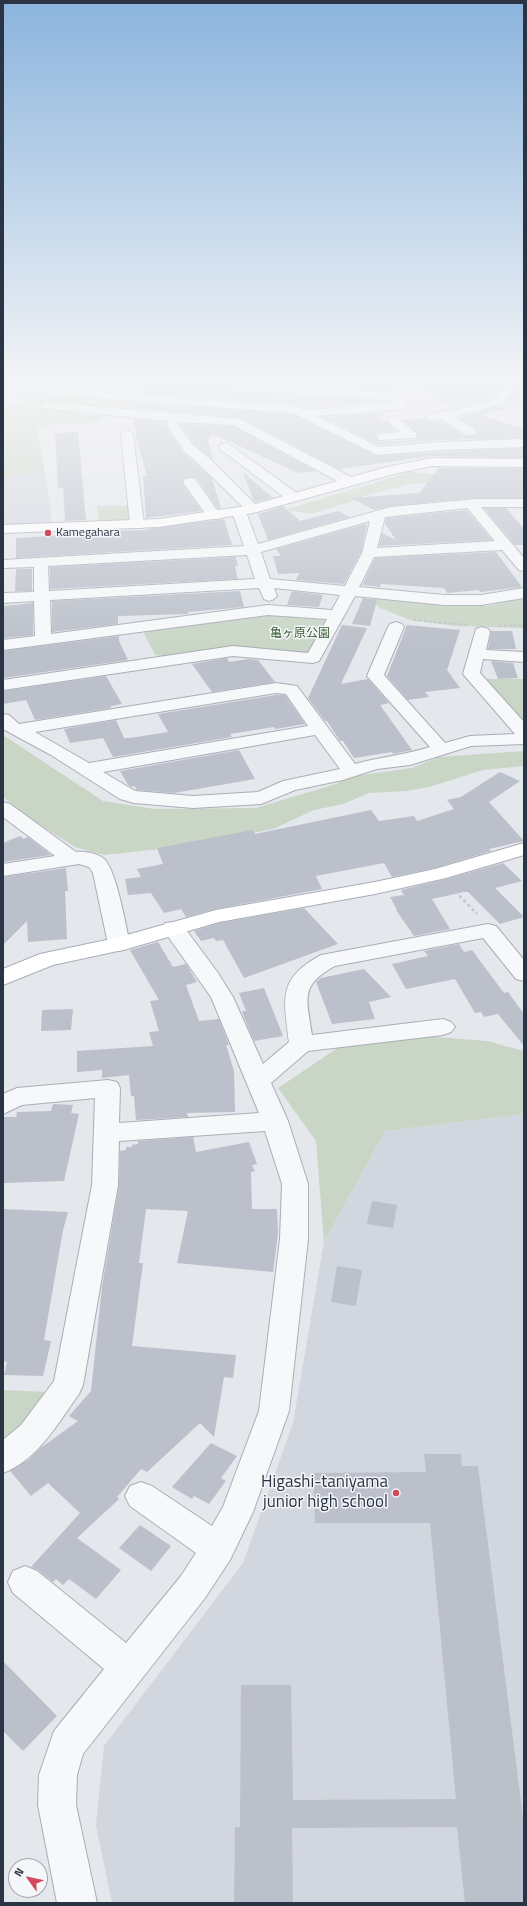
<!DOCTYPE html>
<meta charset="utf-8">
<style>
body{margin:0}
#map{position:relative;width:527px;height:1906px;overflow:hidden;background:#e4e7ec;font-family:"Titillium Web",sans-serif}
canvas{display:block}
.frame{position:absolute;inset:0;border:4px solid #2b3445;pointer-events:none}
.north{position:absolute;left:8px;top:1858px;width:40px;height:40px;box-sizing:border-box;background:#f4f6f9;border:1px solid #a4a8b1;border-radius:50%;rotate:303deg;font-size:11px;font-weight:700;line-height:16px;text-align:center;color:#2b3445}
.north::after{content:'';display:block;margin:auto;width:14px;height:18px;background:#d1495b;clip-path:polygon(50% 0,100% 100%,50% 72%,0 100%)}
</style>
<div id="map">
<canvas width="527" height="1906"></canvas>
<div class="frame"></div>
<div class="north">N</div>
</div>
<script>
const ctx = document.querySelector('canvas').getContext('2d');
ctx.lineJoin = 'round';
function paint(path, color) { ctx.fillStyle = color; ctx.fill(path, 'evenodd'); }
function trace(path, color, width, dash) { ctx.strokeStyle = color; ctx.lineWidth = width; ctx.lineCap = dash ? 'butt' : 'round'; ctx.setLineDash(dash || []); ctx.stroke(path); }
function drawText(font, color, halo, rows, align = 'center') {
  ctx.font = font + ' "Titillium Web","Noto Sans JP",sans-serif'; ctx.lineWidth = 3; ctx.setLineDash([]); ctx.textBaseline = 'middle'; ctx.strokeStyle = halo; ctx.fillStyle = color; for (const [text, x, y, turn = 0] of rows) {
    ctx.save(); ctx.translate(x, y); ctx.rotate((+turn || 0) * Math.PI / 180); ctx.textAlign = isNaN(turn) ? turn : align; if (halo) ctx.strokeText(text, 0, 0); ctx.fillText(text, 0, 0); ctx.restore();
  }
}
paint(new Path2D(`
 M45,473L52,522L3,525V476Z
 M524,1114V1903H112L96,1825L104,1746L243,1563L293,1423L324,1242L385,1131Z`), '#d2d6de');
paint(new Path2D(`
 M22,392L130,399L119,411L18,401L15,398Z
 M3,403L64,409L81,414L107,417L99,422L57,424L37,428L45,473L3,476Z
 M411,472L450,476L445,490L427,483L410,484L361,497L359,499L312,514L284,510Z
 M97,506H128V519L124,521H99Z
 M371,597L437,604L487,606L524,597V628L456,626L410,620L378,607Z
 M275,614L328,616L314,650L304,653L235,646L168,657L155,655L144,633L149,629Z
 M482,679H524V723Z
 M3,735L103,801L154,809L256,808L336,784L349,777L412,768L439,757L524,751V766L483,770L429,787L407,791L369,793L343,804L314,810L273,829L179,847L104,855L75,847L28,817L3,797Z
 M423,1036L487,1041L524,1051V1114L385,1131L324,1242L316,1141L278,1088L339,1047Z
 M3,1390L49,1392L15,1432L3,1440Z`), '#c9d6c5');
paint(new Path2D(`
 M257,381H393L390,391Z
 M413,381H503L500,385V392L495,398L452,409Z
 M519,381H524V405L482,415L524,429V438L441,440L379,445L322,417L383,413L380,422L385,421L396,431L378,433L376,438L379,442L415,440L418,434L402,420L425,418L432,422L441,421L465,436H474L477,433L475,428L458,418L504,404L514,393V387Z
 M147,382L181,383L186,386L387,401L304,408L294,404L138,393Z
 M130,402L292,414L377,456L441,452L524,448V458L432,456L339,469L241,418L126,407Z
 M134,419L165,422V425L183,452L212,478L221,508L218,509L196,478L190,477L184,478L182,483L202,511L146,518L143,476H147L136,436Z
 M180,424L233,426L316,471L298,473L233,443L232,441L229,442L212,434L208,441L213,460L194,444Z
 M78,432L86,520L65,521L63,487L58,488L55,433Z
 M439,468H524V498H476L391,506L374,510L351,498L419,493Z
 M243,472L273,498L256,502L253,500Z
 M283,506L300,521L338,511L350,517L268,540L258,514Z
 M484,508H506L524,529V545H515Z
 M466,510L492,540L379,546L382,533L396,540L385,524L386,518Z
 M224,519L232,545L16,558V538L66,535V532L147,530V529Z
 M365,524L367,525L361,552L344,584L296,580L299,573L278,574L273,556H281L276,549Z
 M496,552L522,587L480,592L479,590L447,593L444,588L381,584L380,587L362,585L375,558Z
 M236,557L238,566H235L238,579L50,589V567Z
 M16,569H32V591H15Z
 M240,591L244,607L188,612V614L118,616V624L52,632V601Z
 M292,591L323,595L319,607L287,605Z
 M363,598L377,600L370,626L352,624Z
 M33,603V635L4,638V606Z
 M342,625L367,628L341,684L368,679L389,703L380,705L412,750L393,754L392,752L354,758L343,741H340L327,721H325L308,698Z
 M407,625L460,630L447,670L460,688L425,692L429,697L408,700L387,676Z
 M491,631H512L516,649H488Z
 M119,636V641L128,660L3,678V651Z
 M227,658L229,662L248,659L258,660L275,682L212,692L192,664Z
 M491,661L513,663L518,678L498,679Z
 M106,676L122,704L111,706V708L35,720L26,700L3,704V691Z
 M276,695H285L305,724L276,729L274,727L230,734L232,737L113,757L103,738L70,743L64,729L116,720L124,738H130L168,732L158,714Z
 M239,750L255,779L174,793L136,790L135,786L131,787L128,785L120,771Z
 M500,772L520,781L489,802L524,841L489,849L491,851L435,868L392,877L384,863L316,876L322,889L216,909L186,917L181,909L164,913L151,893L128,895L125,879L141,877L137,869L163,864L157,848L253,830L255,834L371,810L379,821L414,816L417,821L454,809L447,800L461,797Z
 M20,836L24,839L28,837L51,855L3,862V843Z
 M503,863L522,881L495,888L524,917L500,924L468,892H464L432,899L450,929L414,936L396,910H397L390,897L404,895L401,890L446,879Z
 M66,868L68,891H65L67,939L28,942L27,921L3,945V877Z
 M304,908L338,944L244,978L223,940L216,941L214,938L201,941L194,931L219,923Z
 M158,942L173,967L186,964L197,982L186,985L199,1021L219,1019L229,1045H226L234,1071L235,1112L187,1113L188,1117L136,1120L134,1096H131L129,1075L102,1078V1070L77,1072V1051L153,1046L149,1032L159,1031L150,1001L159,1000L130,950Z
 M459,944L464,952L472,950L504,993L508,992L524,1014V1046L498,1014L484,1017L481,1012L475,1013L455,979L406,989L392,964L428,956L424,951Z
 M364,969L391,997L369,1002L375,1019L332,1024L316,982L321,978Z
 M264,988L283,1036L254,1041L244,1017L242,1011H246L239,993Z
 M73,1009L71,1030L41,1031L42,1010Z
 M53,1104L73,1105L71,1113L79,1114L64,1181L3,1183V1117H16L17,1112L51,1111Z
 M193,1137L196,1152L249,1142L257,1164L252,1165L255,1171L251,1172L252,1209H277L278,1234L273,1272L177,1263L188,1211L146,1209L139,1263H143L132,1346L236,1355L233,1378L224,1377L214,1437L200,1423L147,1472L141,1469L117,1497L119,1499L77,1538L121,1570L96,1599L69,1579L63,1585L56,1579L53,1582L38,1570L31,1567L80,1513L48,1483L31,1496L10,1471L28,1460L42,1447L78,1421L69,1416L91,1391L102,1287L119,1185L120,1151L126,1150V1147H132V1145L138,1144V1141Z
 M372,1201L397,1205L393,1228L367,1224Z
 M3,1209L68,1212L63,1230L44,1340L51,1341L43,1376L4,1375L7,1362L3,1361Z
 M337,1266L362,1270L356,1306L331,1302Z
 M211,1443L237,1456L221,1478L226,1481L209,1504L194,1496L192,1499L172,1487Z
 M424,1454H461L462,1466H478L524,1825V1903H465L457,1827L292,1828L293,1903H234L235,1827H240L241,1685H291L293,1800L456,1799L430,1523H315L313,1473L426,1472Z
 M140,1525L171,1546L151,1571L119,1548Z
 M3,1661L57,1716L23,1751L3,1731Z`), '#bbc0ca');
const street = new Path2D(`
 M180,381H234L394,393L396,381H408L405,399L409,404L407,406L397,410L316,416L379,447L441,442L524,439V447L441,450L377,455L292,413L3,391V385L294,406L304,410L395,403L393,400L186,384Z
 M505,381H518L513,386V392L504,403L454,417L474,429L476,432L474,435H466L441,419L432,421L426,417L428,414L459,409L496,399L501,392V385Z
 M46,402L240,419L355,479L357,482L355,485H345L233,425L179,422L178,424L193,445L211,460L260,509L258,512H248L201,466L184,451L166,424L168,421L42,408L40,406L42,404Z
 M392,416L396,417L415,432L417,435L415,438L379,440L377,437L379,434L400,432L386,420Z
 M127,430L133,434L144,525L142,528H132L130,525L121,434Z
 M225,443L229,444L298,494L300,497L298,500H288L221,450L219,447L221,444Z
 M190,478L195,479L219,513L221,516L219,519H209L183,482L185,479Z
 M476,499H524V507H481L524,558V571L519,570L502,550L374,557L359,587L444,595H481L524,588V598L481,605H444L355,596L319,661L313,663L233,656L3,690V680L233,646L308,653L327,619L268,615L3,650V640L35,636L34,601L3,603V593L34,592V567L3,568V560L244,546L232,512L234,509H244L246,512L258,544L391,507ZM467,508L495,541L377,548L385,517ZM370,521L362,553L345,586L270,579L261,552ZM247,555L255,579L49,591L48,566ZM259,588L264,599L269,601L274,599L277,596L274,588L340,595L332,610L268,605L51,634L50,600Z
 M396,622L402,624L404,627L384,675L445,743L470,736L515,734L463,674L476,629L482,627L488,629L490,632L486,650L524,652V662L483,659L480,673L524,722V744L471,746L410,765L377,769L343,780L295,790L261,804L193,808L134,803L120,799L51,755L3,729V714L9,715L19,724L276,683L297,686L355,764C380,757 405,755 430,747L367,676L388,627L390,624ZM276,693L286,694L308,726L89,763L35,732ZM315,735L340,769L283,781L258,792L193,796L135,791L103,772Z
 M3,802L10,804L76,852C84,851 96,853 103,858C116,867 126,927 130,944L127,949L119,951L111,949L108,944L93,873L89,867L79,864L3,876V864L55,856L3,817Z
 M173,922L181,923L218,973L233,997L263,1064L289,1042C284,998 277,979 321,955L488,924L496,926L524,960V981L516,979L483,938L335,966C299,986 307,998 312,1035L443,1019L451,1022L455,1027L451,1032L443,1035L308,1051L271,1083L288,1121L308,1184V1239L289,1411L253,1512L230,1560L205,1598L83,1754L77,1775L76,1805L97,1903H57L38,1805L39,1775L54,1731L104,1669L13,1593L8,1582L13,1571L25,1566L37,1571L126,1643L181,1576L196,1553L130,1506L125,1496L130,1486L141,1482L152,1486L212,1526L223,1507L259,1411L280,1239L282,1184L265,1131L119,1141L118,1185L83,1385L79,1394C58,1423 38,1460 3,1473V1440L21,1425L54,1381L92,1185L95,1098L22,1105L3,1114V1094L17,1088L108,1080L117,1082L120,1088L119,1123L259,1113L211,997L162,928L165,923Z`);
const secondary = new Path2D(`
 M432,458L524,459V467L432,466L394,474L253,513L159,527L3,533V525L159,519L252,505L387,467Z
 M524,843V855L446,878L375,894L219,922L127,949L53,965L3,985V969L40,954L116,938L216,910L375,882L435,869Z`);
trace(street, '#a9aeb7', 2);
trace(secondary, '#a9aeb7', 2);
trace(new Path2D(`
 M414,620L466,625
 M499,626L524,625`), '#c2c5cb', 2, [2.5, 2.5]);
trace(new Path2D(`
 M451,887L477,914`), '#c2c5cb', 2.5, [3, 3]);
paint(street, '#f7f8fa');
paint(secondary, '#fff');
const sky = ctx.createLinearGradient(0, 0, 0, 648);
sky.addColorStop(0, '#8bb4dd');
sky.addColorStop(0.59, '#f3f4f6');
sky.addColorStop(1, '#f3f4f600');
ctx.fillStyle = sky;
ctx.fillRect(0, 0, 527, 648);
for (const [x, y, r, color] of [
 [48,533,4,"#d1495b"],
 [396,1493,4,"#d1495b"]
]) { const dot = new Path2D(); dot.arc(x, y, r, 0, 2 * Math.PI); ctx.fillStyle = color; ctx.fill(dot); trace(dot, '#f4f6f9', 1.5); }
drawText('12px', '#2b3445', '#f4f6f9', [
 ["Kamegahara",56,533]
], 'left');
drawText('12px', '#3f6138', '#f4f6f9', [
 ["亀ヶ原公園",300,634]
]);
drawText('17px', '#2b3445', '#f4f6f9', [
 ["Higashi-taniyama",388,1483],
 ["junior high school",388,1503]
], 'right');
</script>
